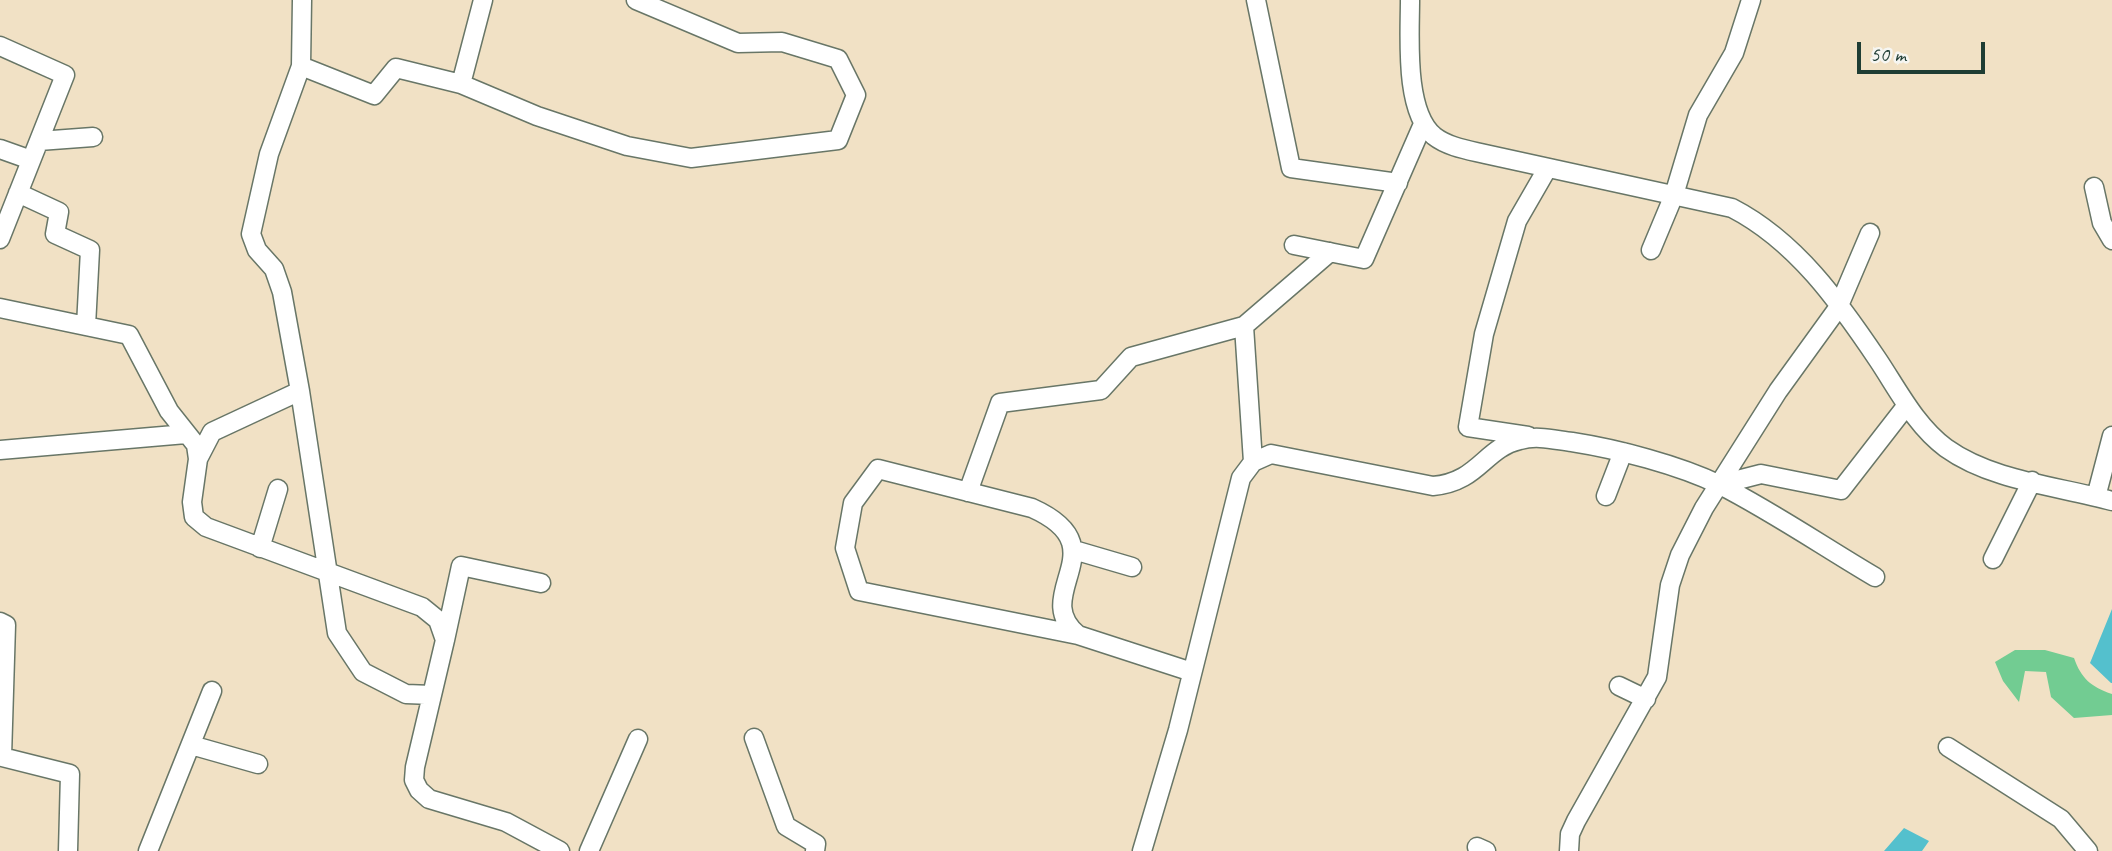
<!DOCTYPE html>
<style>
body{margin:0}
#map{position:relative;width:2112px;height:851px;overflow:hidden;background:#f1e1c5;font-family:Caveat,sans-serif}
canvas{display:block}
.scale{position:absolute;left:1857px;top:42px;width:128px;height:32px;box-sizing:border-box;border:4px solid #1f3d34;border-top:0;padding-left:9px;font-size:21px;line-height:24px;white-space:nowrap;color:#1f3d34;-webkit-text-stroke:5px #f6f6f2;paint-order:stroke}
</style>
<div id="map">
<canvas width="2112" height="851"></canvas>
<div class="scale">50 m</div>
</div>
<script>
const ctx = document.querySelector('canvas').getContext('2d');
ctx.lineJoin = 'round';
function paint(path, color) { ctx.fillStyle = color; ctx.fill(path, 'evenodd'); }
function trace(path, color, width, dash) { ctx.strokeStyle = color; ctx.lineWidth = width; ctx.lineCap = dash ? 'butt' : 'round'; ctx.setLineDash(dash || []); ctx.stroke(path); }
paint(new Path2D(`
 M2015,650H2045L2074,658C2081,678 2091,687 2112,694V715L2074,718L2051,697L2046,672L2025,671L2019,702L2003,681L1995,662Z`), '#72cc92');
paint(new Path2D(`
 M2112,609V683H2111L2090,663Z
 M1904,828L1929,841L1922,851H1884Z`), '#54c0cd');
const minor = new Path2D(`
 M302,0L301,66L269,154L251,234L257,250L274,269L282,292L300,391L337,633L363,672L406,694L432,695
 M1256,0L1291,168L1398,183
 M1410,0C1410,36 1404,111 1434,136C1448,147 1468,150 1485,154L1732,208C1796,241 1839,302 1878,360C1898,390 1916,426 1946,448C1992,481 2058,486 2112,501
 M0,46L65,75L0,239
 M301,66L374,95L396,68L461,84L483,0
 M461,84L537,116L627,146L691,158L838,140L856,95L838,59L782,42L738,43L636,0
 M39,141L93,137
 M0,149L31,160
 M2094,187L2102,223L2112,240
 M18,193L59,212L55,234L90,250L86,326
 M1294,245L1364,259L1423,124
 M1651,250L1674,195L1698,115L1734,53L1751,0
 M0,308L129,335L169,411L196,445L198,459L192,502L194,517L206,527L422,607L438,620L445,640L415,767L414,780L419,790L429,799L506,822L560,851
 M1528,436L1468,427L1484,334L1517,221L1547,169
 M0,450L186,434
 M198,459L212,432L300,391
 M1253,462L1244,326L1330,252
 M1718,485L1761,474L1841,490L1907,405
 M968,492L1000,403L1101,390L1131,357L1244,326
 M1606,496L1623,452
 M2096,497L2112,436
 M260,548L278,489
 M1074,550L1132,567
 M1993,559L2032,481
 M0,622L6,625L2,757L70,774L68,851
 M1078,635L859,591L845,548L853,503L878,469L1032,508C1121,548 1028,594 1078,635L1192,672
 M445,640L461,566L541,583
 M1619,686L1646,699
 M754,738L786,826L816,844L815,851
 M191,745L258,764
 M1948,747L2061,819L2088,851
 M1477,847L1486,851
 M148,851L212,691
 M589,851L638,739
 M1142,851L1178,730L1241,478L1253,462L1271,454L1433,486C1479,482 1484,448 1520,440C1537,435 1555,440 1572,442C1617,449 1679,465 1720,485C1773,512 1824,547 1875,577
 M1569,851L1570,834L1576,821L1657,677L1670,585L1680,555L1704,508L1778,391L1838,308L1870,233`);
trace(minor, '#687667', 21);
trace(minor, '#fff', 18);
</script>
